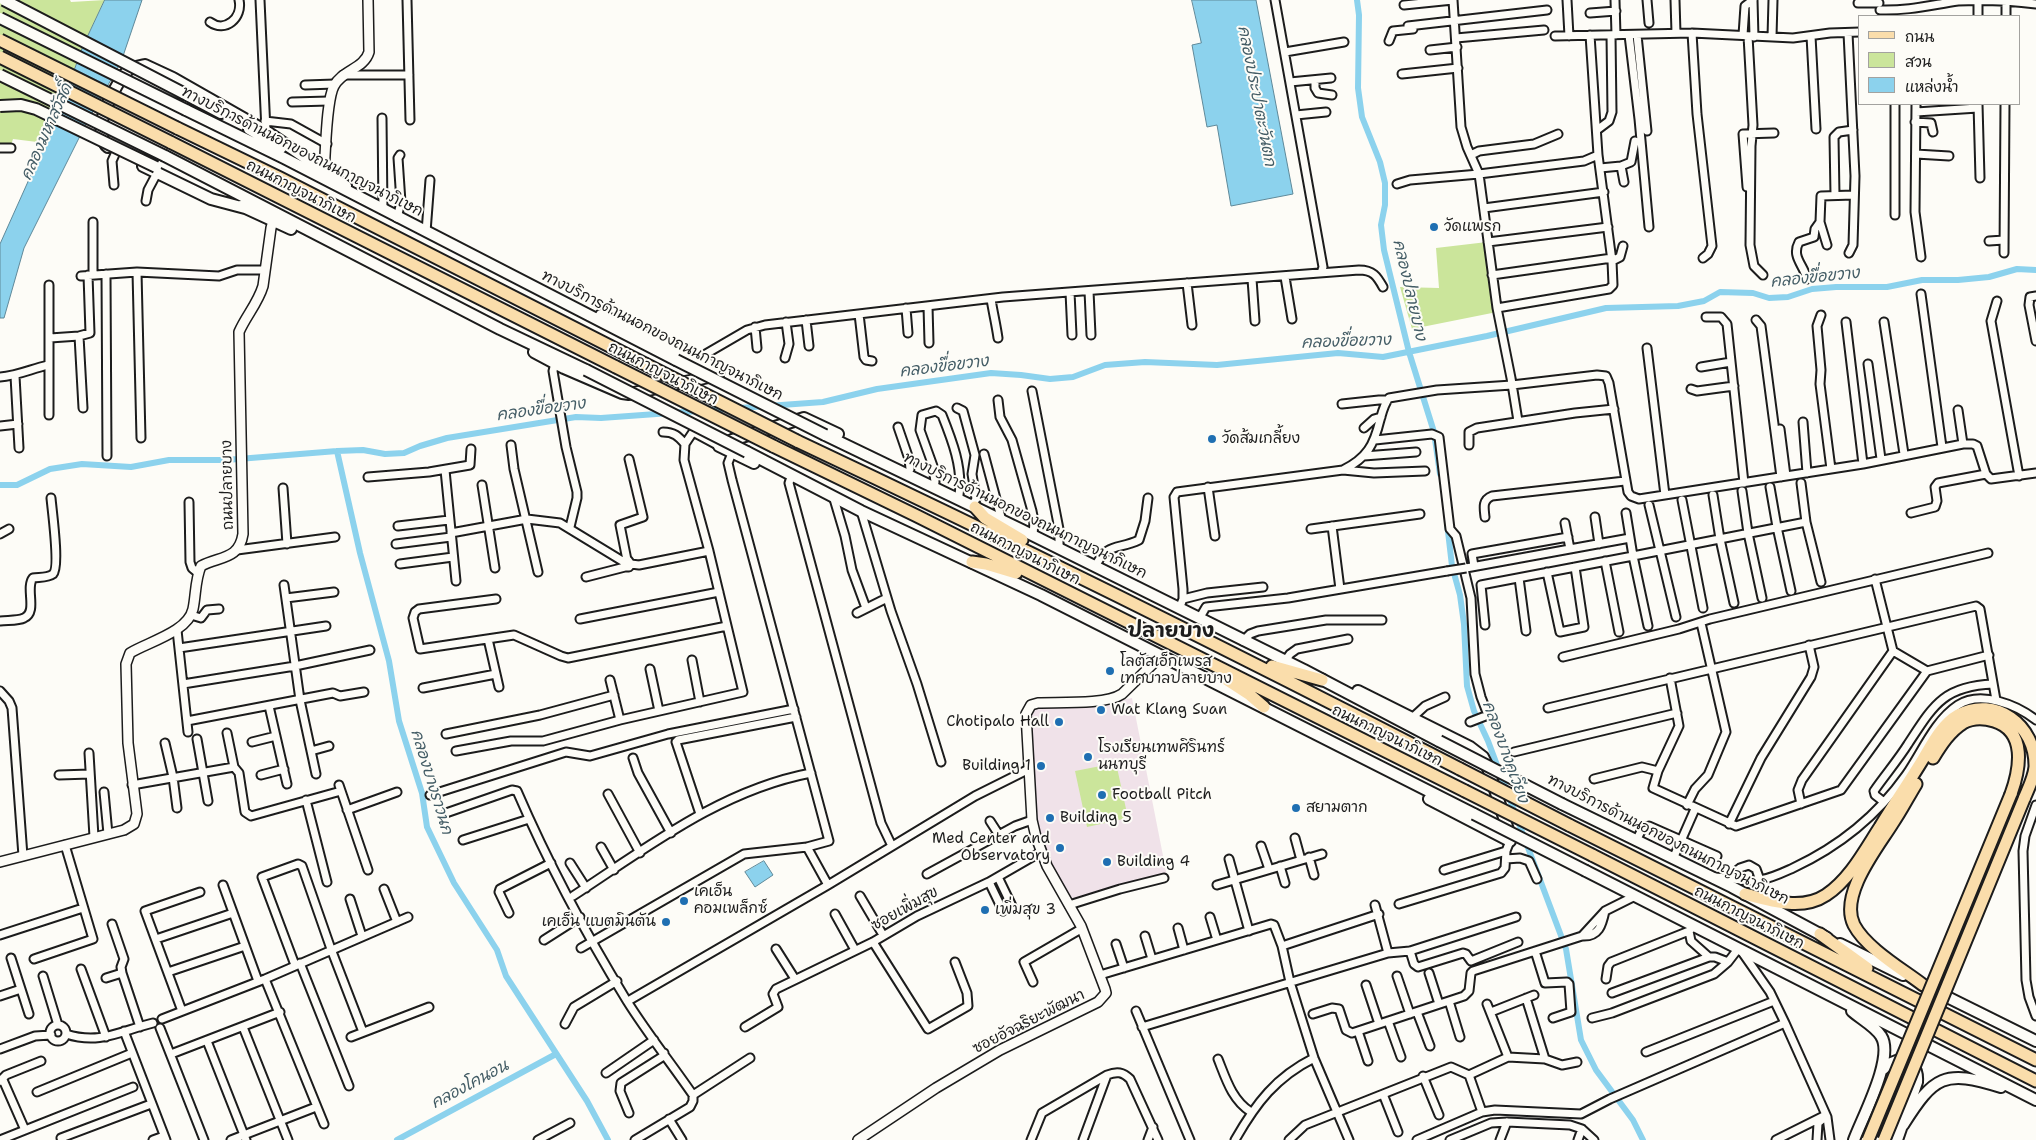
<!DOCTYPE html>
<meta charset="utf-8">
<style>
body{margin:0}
#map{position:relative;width:2036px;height:1140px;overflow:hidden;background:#fdfcf7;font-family:"Shantell Sans","Playpen Sans Thai",sans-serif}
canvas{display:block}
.legend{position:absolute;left:1858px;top:15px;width:162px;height:90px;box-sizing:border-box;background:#fdfcf7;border:1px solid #a3a29f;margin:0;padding:6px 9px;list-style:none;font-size:15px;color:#1c1c1c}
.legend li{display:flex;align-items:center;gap:10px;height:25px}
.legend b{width:25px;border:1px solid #a3a29f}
</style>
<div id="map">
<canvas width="2036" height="1140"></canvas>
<ul class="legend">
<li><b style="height:6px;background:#faddab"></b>ถนน</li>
<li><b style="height:14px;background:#cbe59b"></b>สวน</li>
<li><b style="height:14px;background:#8cd2ed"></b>แหล่งน้ำ</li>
</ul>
</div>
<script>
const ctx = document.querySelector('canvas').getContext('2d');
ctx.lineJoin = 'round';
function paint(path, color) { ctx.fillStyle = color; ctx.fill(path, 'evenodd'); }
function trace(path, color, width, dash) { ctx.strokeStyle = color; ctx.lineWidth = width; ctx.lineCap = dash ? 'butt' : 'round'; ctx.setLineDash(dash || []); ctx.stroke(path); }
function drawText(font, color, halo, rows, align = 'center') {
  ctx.font = font + ' "Shantell Sans","Playpen Sans Thai",sans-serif'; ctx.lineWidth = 4; ctx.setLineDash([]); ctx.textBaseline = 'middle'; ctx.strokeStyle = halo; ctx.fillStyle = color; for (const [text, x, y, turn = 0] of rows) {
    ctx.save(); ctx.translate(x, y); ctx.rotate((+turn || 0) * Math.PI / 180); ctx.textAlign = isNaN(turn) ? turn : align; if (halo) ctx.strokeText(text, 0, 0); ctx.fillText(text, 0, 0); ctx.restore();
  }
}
paint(new Path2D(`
 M1132,698L1167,876L1073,903L1044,849L1034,802L1032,711L1036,706L1111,702Z`), '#f0e2e9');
paint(new Path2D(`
 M0,0H70L71,2L105,0L83,46L57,117L45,143L13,139L11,145H0Z
 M1487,242L1497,312L1412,329L1400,287L1439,288L1436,248Z
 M1116,763L1128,818L1087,827L1075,771Z`), '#cbe59b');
const water = new Path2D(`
 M105,0H142L121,62L86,124L24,248L4,318H0V244L57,117L83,46Z
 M1192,0H1256L1293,194L1231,206L1217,125L1207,127L1192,45L1201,43Z
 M764,861L773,875L755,887L745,872Z`);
paint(water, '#8cd2ed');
trace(water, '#5f8999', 1);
trace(new Path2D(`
 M1357,0L1359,15L1358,88L1362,117L1380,162L1385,183V205L1381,225L1384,250L1409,352L1434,432L1440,474
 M337,451L360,553L389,661L399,721L422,793L427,827L454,883L497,950L506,976L587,1101L608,1140
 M0,485H17L50,469L82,464L131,467L169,460H226L337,451L363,450L385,454L404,453L420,446L447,438L576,417L601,418L823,402L877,389L991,373L1021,375L1050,379L1073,377L1105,365L1145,362L1217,365L1338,353L1383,357L1487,336L1606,308L1678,306L1704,301L1720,292L1753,293L1769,298L1788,297L1812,289L1836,287H1887L1922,280H1958L1989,277L2017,269L2036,270
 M1447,523L1452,566L1460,595L1464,624L1467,686L1474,711L1488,741L1566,949L1581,1040L1596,1070L1633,1120L1643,1140
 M397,1140L556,1054`), '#8cd2ed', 6);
const minor = new Path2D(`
 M260,0L266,131
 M407,0L410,120
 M1275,0L1318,239L1323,267L1321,273
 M1567,0L1569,36
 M1615,0L1616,35
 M1647,0L1649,23
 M1675,0L1676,33
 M1753,0L1754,37
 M2006,2V16
 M1858,3H1879
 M1404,5L1453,0
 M1880,10C1907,11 1931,5 1958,1C1983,0 2011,1 2036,4
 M1590,13L1616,11
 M1978,16V0
 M210,22C225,33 243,18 239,0
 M1408,26L1547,10
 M1692,33L1697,114L1712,246L1708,254L1703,258
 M1848,33L1855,176L1853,245L1849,253
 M1629,35L1639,119L1649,227
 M1637,35L1647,131
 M1743,35L1745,6L1753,0
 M1555,36L1692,33L1793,38L1830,33L1860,32
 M1748,36L1753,125L1751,146L1750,245L1754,266L1763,275
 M1811,36L1816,129
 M1772,37L1773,0
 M1456,38L1544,30
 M1389,41L1393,31L1413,29
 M1430,50L1457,47
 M1285,52L1344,42
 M1402,74L1458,68
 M343,75H409
 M1315,80V88L1318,93L1332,95
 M1290,82L1331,78
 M305,85L335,84
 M292,102L329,101
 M1895,104V215
 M1916,104L1915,212L1921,257
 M1978,104L1980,178
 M1916,112L1978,108
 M1296,115L1326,112
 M382,118L383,210
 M265,121L291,124L327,144
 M1915,122L1931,123L1933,132
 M1597,130L1609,121L1612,112L1611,35
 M0,148H11
 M1916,154L1949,156
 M1471,155L1479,151L1534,144L1558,134
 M1621,166L1624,182
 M1600,168L1621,166L1631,162L1635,141
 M1397,184L1410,180L1479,174L1467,147L1461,127L1453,0
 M114,185L112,161L116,152
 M1747,187L1743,134L1774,133
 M1835,195L1834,137L1839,132L1853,130
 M146,201L148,190L157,173
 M1484,208L1604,192
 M397,218L401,202L398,158L400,155
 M93,222V275
 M1820,222L1827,245
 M426,232L430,180
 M1989,241L2004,240
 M1488,242L1608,227
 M2004,253L2005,104
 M1612,261L1620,257L1623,246
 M137,272L141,438
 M106,274L107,456
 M1492,275L1612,258
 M81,276L137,272L219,276L237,270H265
 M1285,277L1292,319
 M1252,279L1255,321
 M1807,279C1804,265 1791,257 1799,242L1814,237L1815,229L1820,222L1821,196L1854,195
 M1187,283L1192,325
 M1089,291L1091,335
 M1070,292L1072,335
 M1921,294L1942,447
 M2036,296L2030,297L2029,305L2036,341
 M991,299C993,312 996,324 998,338
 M1997,301L1991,321L2019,476
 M928,306L929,343
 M906,308L908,333
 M1497,308L1609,289L1613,285L1612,261L1598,155L1590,35
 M859,314L864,357L866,360L872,361
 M1821,315L1817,326L1821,370L1820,384L1831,469
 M1706,317H1721L1727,324L1744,483
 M806,320L809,346
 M1756,320L1761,326L1781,477
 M1846,322L1863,464
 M1884,322L1904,454
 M755,327L757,348
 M79,336L83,408
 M50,338L79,336L90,333L88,275
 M1647,348L1665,495
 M785,358L789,344L786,322
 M699,361L704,355L747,330L765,325L1003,297L1359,270C1373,270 1377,276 1383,287
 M555,363L553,371L566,447L577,492V498L570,527
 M1868,364L1881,459
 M1701,367L1731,362
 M15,376L19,448
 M0,377C17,376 31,369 48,365
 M1691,389L1697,391L1734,386
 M1032,391L1059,529V549
 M998,400L1000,417L1012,440L1032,511L1034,521L1033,536
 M1342,404L1379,400H1387
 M957,408L963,411L975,455L972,474L976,499L972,506
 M1958,410L1963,444
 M49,415V285
 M1518,421L1511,378L1497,308L1479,174L1584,161L1598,155
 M1803,422L1807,473
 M0,426L18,424
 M898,427L909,459L910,469
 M1364,428L1374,419L1381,417
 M1780,429L1786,476
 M663,432C674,432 678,436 685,444
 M1375,440L1432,434L1439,437L1450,529L1456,536L1471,598L1475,674L1481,697L1488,715L1470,722
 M511,445L514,469L538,572
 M1469,445V432L1477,428L1575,413L1614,409
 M984,454L1002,521
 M1364,456L1416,452
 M445,470L456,581
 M1343,470L1374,473L1425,471
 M368,477L429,472L470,465L471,449
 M790,480L789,483L881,823L892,846
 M935,482L933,466L920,430L922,415L936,411L942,415C952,440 963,468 959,495
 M1801,483L1806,522L1821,582
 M482,485L495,568
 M1208,487L1215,536
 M1770,487L1777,527L1791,591
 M283,488L287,544
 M1742,491L1748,533L1762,598
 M1713,495L1720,539L1734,603
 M834,499L845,536L852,570L866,608
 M1682,500L1703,608
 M189,502L190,562L192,568L198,573
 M1649,505L1676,617
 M861,511L891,611L917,684L941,762
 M1626,513L1633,556L1806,522
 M1911,513L1935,507L1937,501L1935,487L1938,483L1986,474
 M1485,517C1484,508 1482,500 1492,496L1625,481
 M1595,517L1599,544
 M1565,523L1570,549
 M398,526L449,520
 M1332,526L1340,589
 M1311,529L1420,514
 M451,533L527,519L560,523L624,562
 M0,534L9,529
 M396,544L451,537
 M237,550L335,537
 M627,560L620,525L643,517L629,459
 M1605,561L1619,632
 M400,564L453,557
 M631,564L628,560L624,563L625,567H629L631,564L639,565L709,551
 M1474,566L1472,554L1568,537
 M1095,567C1107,542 1118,550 1139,540L1145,521L1148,498
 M1466,568L1630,538
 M1547,572L1560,632L1584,627L1575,567
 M586,577L625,567
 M1519,578L1526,631
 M1875,579L1893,651L1927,671
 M284,585L300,700L316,774
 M286,598L334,592
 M496,599L419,609L415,612L413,618L420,649L514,635L561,656L568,658L727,626
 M1183,599L1207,593L1263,587
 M1179,609L1183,599V589L1174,497L1177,492L1343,470C1367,458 1374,445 1380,420C1382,413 1384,404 1389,398L1437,390L1512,385L1597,375L1606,376L1609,383L1628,492L1631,496L1639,499L1863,464L1963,444H1973L1977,446L1986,474L1991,479L2036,473
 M857,613L887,598
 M191,615L201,618L207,610L219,609
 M580,619L719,592
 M1199,619L1206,607L1288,598L1447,571
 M0,621C7,620 18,621 24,618C38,612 25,588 33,578C39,577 48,578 53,574C60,567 52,510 51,498
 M1485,625L1481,585L1633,556L1648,626
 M177,630L188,732
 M488,639L499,687
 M1243,641L1250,634L1258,631L1326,620H1382
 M179,648L326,626
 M1563,657L1679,629L1710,619L1988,553
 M692,660L700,702
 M1285,661L1290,654L1297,649L1348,639
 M650,669L659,711
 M1670,678L1679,726L1658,771L1653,788L1736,826L1841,790L1927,671L1989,655
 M610,680L620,720
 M183,684L295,666L370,650
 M423,688L496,674
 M0,691L9,701L12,708L23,856
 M269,706L287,784
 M1548,708L1976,606L1980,609L1996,700
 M1412,718L1425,706L1445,697
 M187,721L333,693L340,696L364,692
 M227,733L234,767
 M446,734L540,715L614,695
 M197,739L208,801
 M252,742L276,736
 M165,743L173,777L177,808
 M311,751L329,746
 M456,751L511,741H543L620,720L743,692L709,551L684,460L685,444L693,432L719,446
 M1514,752L1677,713
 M89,753L94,837
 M633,758L638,773L671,833
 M59,775L90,774
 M261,775L284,769
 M1594,779L1642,767L1658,771
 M132,785L234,767L239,773L245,812L251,816L341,791
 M339,785L368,870
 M104,792L108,834
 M608,794L640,853
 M430,795L566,752L590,756L668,734L794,709
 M306,800L327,882
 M1884,802L1875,795L1874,791C1885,775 1898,760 1908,744C1933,706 1943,686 1993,684
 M1801,804L1798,790L1802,780L1893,651
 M1687,805L1695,789L1708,775L1726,732L1701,623
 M2036,805L2025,836L2023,851L2026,980L2029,997L2036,1016
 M347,810L397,792
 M446,813L512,790L517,791C548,863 586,934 627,1001C647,1033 671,1063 693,1095V1101L690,1107L635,1140
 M700,814L676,742L678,740L796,717
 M990,821L999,835
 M1729,824L1761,758L1811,677L1814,667L1809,645
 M1295,838L1301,860
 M463,840L529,819
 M1636,841L1642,829L1649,826L1717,856
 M1261,846L1269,869
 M601,847L614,870
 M807,847L828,885
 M1309,857L1314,875
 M1229,859L1249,931
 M1506,859L1520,858L1529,861L1537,879
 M1673,859L1695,809
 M570,863L586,888
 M1280,866L1285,883
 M1444,870L1506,851
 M927,874L1015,826L1032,820
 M998,877L1012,906
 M1715,877C1730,878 1746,882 1760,880C1772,878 1782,873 1793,868C1838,847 1877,816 1906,775C1922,752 1934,721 1958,705C1981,690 2017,705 2036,720
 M1727,878L1740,868L1749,865L1756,869L1760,880
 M989,882L1003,911
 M223,885L258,981
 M1217,885L1322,854
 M384,889L397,922
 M573,896C648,847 721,790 811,773
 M860,896L883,935
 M350,899L362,936
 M1399,904L1501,873L1505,868L1506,851L1510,841
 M1069,905L1120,889L1164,878
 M1375,905L1388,953
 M509,913L499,892L500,889L551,863
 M835,914L855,950
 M1210,917L1217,940
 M112,924L124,959L121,967L122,973L140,1027
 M1178,928L1184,950
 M1691,929L1689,931L1691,941L1709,957
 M0,935L83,908
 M1145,936L1152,959
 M1582,936L1605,911L1635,896
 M156,939L233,913
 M544,940L580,917
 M873,942L928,1029L968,1006L967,993L955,962
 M1116,944L1124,968
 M1282,946L1379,914
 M581,948L744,854L807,847L829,841L732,480L728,463L732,453
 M776,949L795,979
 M1410,951L1414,964L1418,967L1463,953L1466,954L1471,961L1518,942
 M1535,951L1545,983L1567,982L1569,984L1571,1012L1553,1018
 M1742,952L1770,992L1785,1023L1827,1117L1830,1140
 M11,958L29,1014
 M34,959L93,939L65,845
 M300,963L349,1086
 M295,965L262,877L298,864L302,866L331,949L363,1032
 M81,969L106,1037
 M168,972L245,946
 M1429,973L1439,1004
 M1100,975L1271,924L1274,925L1282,946L1290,982L1314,1058L1349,1140
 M43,976L58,1025
 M1397,976L1410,1014
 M106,978L122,973
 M265,979L324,1124
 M1606,979L1608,966L1611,962L1689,931
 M1033,982L1024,962L1081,929
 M1366,985L1379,1024
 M1612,993L1709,957H1715L1728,962
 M0,996L21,989
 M1526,998L1545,1059
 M628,1001L828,885L975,796L1029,769
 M1449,1001L1460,1037
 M1487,1004L1508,1057
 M182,1011L145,911L200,892
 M1136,1011L1190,1140
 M1417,1012L1430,1046
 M1491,1012L1534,995
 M1313,1014L1332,1008L1339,1009L1346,1030L1352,1033L1464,996L1469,991L1471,973L1473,971L1582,936C1599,937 1602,925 1605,911
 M1592,1018L1612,1013L1714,974L1728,962L1738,949
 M162,1019L265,979L408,917
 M1388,1021L1401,1057
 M565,1024L574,1007L617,981
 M50 1033a8 8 0 1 1 16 0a8 8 0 1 1-16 0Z
 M243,1027L288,1140
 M745,1027L778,1007L773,994L776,989L873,942L917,916L989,882L1041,852
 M1142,1027L1388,953L1410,951L1516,917
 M160,1028L204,1140
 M124,1031L166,1140
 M1358,1031L1368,1061
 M66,1034C100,1045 120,1031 153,1023
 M351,1037L429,1007
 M207,1041L246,1140
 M0,1049L35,1036L51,1035
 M1646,1052L1774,1001
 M171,1054L280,1012
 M1218,1059C1226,1079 1232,1100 1251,1112
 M606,1073L654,1040
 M1469,1075L1508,1057L1545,1059L1562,1065L1577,1062
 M1423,1076L1439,1115
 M3,1080L25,1130
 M0,1081L6,1075L41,1061
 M37,1092L132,1053
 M1383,1094L1398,1132
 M693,1095L750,1058
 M629,1113L620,1091L621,1083L662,1057L664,1053
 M669,1119L682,1140
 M61,1138L151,1104
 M0,1140L133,1087
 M153,1140L164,1136
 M231,1140L316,1107
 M538,1140L570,1123
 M1031,1140L1042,1113L1107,1075C1117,1071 1123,1072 1130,1079L1158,1140
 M1083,1140L1107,1075
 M1148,1140L1153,1127
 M1235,1140C1256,1103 1276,1077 1314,1058
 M1289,1140L1305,1125L1451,1067L1469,1075L1482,1112L1495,1110L1581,1114L1610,1099L1785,1023
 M1417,1140L1482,1112
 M1450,1140L1491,1123L1507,1122L1570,1125L1582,1129L1594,1140
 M1500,1140L1507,1122
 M1578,1140L1582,1129
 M1776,1140L1826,1115
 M1817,1140L1818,1123L1824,1118`);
const tertiary = new Path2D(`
 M324,170C326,150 326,101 334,86C342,70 364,69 369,52L368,0
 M0,862L124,830L134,824L137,814L128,743L126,664L130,653C148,642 188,632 193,609C196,595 195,580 201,566C220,556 239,560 243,534L239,332C246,316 258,303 263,286L271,228L273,221
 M858,1140L936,1088L1000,1050L1098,1002L1106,993L1105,989L1081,926L1047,866L1036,837L1032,820L1026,714L1031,705L1038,703C1058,702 1106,705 1122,694L1161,656`);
const secondary = new Path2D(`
 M187,95L221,113
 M186,110L284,158L676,360
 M249,129L281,148
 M108,147C101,142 100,126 103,117C105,107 121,74 130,69C134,67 141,66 145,65L173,78L266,131L346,186
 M165,156L500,329L586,370
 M143,166L211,199L245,208
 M241,206L291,229
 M534,352L564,368L622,393L629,394L718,375L719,370L716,368L601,315
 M825,435L1022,530L1304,670L1439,741
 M747,452L861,511L1041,595L1474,814
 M754,463L719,446L732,440L804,418L838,434
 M1358,691L1470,747L1483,757L1487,765L1510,836V841
 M1429,799L1510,841
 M1562,804L1732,887L1827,938
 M1586,871L2036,1100
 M1840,944L1903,975
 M1925,986L2036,1041
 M1852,1011C1861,1019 1875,1026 1881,1036C1895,1057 1862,1118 1854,1140
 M1882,1070L1889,1064L1899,1060C1912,1062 1918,1069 1917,1082L1897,1140
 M1903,1125C1934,1076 1944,1069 2001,1087`);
const primary = new Path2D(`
 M1933,758C1941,745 1950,731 1963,723C1972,718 1984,718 1994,721C2027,731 2020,769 2011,794
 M1916,784C1908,797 1901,811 1892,824C1877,848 1839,895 1854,925C1866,948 1902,969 1923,985
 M1745,894C1771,901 1802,911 1826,895C1850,879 1865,850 1880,827C1894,804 1909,782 1923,759C1932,744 1942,724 1958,715C1995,695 2036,725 2035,767C2034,778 2028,789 2024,799`);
const trunk = new Path2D(`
 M177,128L280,178L645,364
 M170,142L616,367
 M797,441C1020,546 1241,656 1460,769
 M773,446L917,516L1465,791
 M975,507L985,518L1022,540
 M972,562L986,564L1016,573
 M1272,666L1322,680
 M1227,680L1250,695L1264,707
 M1569,825L2036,1060
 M1592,855L2036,1081
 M1820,934L1867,968`);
trace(minor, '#1c1c1c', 11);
trace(tertiary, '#1c1c1c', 12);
trace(secondary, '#1c1c1c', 14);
trace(primary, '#1c1c1c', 15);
trace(trunk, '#1c1c1c', 15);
trace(minor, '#fdfcf7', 7);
trace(tertiary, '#fdfcf7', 9);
trace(secondary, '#fdfcf7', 10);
trace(primary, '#faddab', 11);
trace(trunk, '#faddab', 11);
const minorBridge = new Path2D(`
 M1447,571L1466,568`);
const secondaryBridge = new Path2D(`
 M4,0L187,95
 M0,18L186,110
 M0,75L165,156
 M0,106L21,105L36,109L156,167
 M676,360L825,435
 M586,370L747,452
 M1439,741L1562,804
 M1474,814L1586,871`);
const primaryBridge = new Path2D(`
 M1868,1140L2011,794
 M1884,1140L2024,799`);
const trunkBridge = new Path2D(`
 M0,40L177,128
 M0,57L170,142
 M645,364L797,441
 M616,367L773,446
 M1460,769L1569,825
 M1465,791L1592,855`);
trace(minorBridge, '#1c1c1c', 11, []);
trace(secondaryBridge, '#1c1c1c', 14, []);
trace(primaryBridge, '#1c1c1c', 15, []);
trace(trunkBridge, '#1c1c1c', 15, []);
trace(minorBridge, '#fdfcf7', 7);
trace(secondaryBridge, '#fdfcf7', 10);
trace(primaryBridge, '#faddab', 11);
trace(trunkBridge, '#faddab', 11);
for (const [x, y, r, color] of [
 [1434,227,5,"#1f6fb2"],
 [1212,439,5,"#1f6fb2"],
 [1110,671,5,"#1f6fb2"],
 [1101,710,5,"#1f6fb2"],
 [1059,722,5,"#1f6fb2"],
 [1088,757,5,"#1f6fb2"],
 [1041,766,5,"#1f6fb2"],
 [1102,795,5,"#1f6fb2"],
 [1296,808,5,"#1f6fb2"],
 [1050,818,5,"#1f6fb2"],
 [1060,848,5,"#1f6fb2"],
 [1107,862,5,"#1f6fb2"],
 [684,901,5,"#1f6fb2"],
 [985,910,5,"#1f6fb2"],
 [666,922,5,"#1f6fb2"]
]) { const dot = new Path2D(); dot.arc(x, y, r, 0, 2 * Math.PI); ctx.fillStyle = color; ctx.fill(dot); trace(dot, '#fdfcf7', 2); }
drawText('15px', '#1c1c1c', '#fdfcf7', [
 ["ทางบริการด้านนอกของถนนกาญจนาภิเษก",302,152,27],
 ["ถนนกาญจนาภิเษก",301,192,27],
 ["ทางบริการด้านนอกของถนนกาญจนาภิเษก",662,336,27],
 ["ถนนกาญจนาภิเษก",663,374,27],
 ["ถนนปลายบาง",228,485,-91],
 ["ทางบริการด้านนอกของถนนกาญจนาภิเษก",1025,516,26],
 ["ถนนกาญจนาภิเษก",1025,554,27],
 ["ถนนกาญจนาภิเษก",1387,736,26],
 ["ทางบริการด้านนอกของถนนกาญจนาภิเษก",1668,840,27],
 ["ซอยเพิ่มสุข",905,909,-29],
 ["ถนนกาญจนาภิเษก",1749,918,27],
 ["ซอยอัจฉริยะพัฒนา",1029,1022,-27]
]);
drawText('15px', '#1c1c1c', '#fdfcf7', [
 ["วัดแพรก",1444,227],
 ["วัดส้มเกลี้ยง",1222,439],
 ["โลตัสเอ็กเพรส",1120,662],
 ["เทศบาลปลายบาง",1120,679],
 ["Wat Klang Suan",1111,710],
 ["Chotipalo Hall",1049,722,"right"],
 ["โรงเรียนเทพศิรินทร์",1098,748],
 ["นนทบุรี",1098,765],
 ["Building 1",1031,766,"right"],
 ["Football Pitch",1112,795],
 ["สยามตาก",1306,808],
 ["Building 5",1060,818],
 ["Med Center and",1050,839,"right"],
 ["Observatory",1050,856,"right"],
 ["Building 4",1117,862],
 ["เคเอ็น",694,892],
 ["คอมเพล็กซ์",694,909],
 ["เพิ่มสุข 3",995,910],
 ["เคเอ็น แบตมินตัน",656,922,"right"]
], 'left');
drawText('italic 16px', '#435c65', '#fdfcf7', [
 ["คลองประปาตะวันตก",1256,96,79],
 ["คลองมหาสวัสดิ์",47,132,-66],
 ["คลองขื่อขวาง",1815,278,-6],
 ["คลองปลายบาง",1409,290,77],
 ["คลองขื่อขวาง",1346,342,-2],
 ["คลองขื่อขวาง",944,367,-7],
 ["คลองขื่อขวาง",541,410,-8],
 ["คลองบางคูเวียง",1505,752,70],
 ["คลองบางราวนก",431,782,73],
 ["คลองโคนอน",470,1085,-28]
]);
drawText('bold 20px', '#1c1c1c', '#fdfcf7', [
 ["ปลายบาง",1171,632]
]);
</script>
